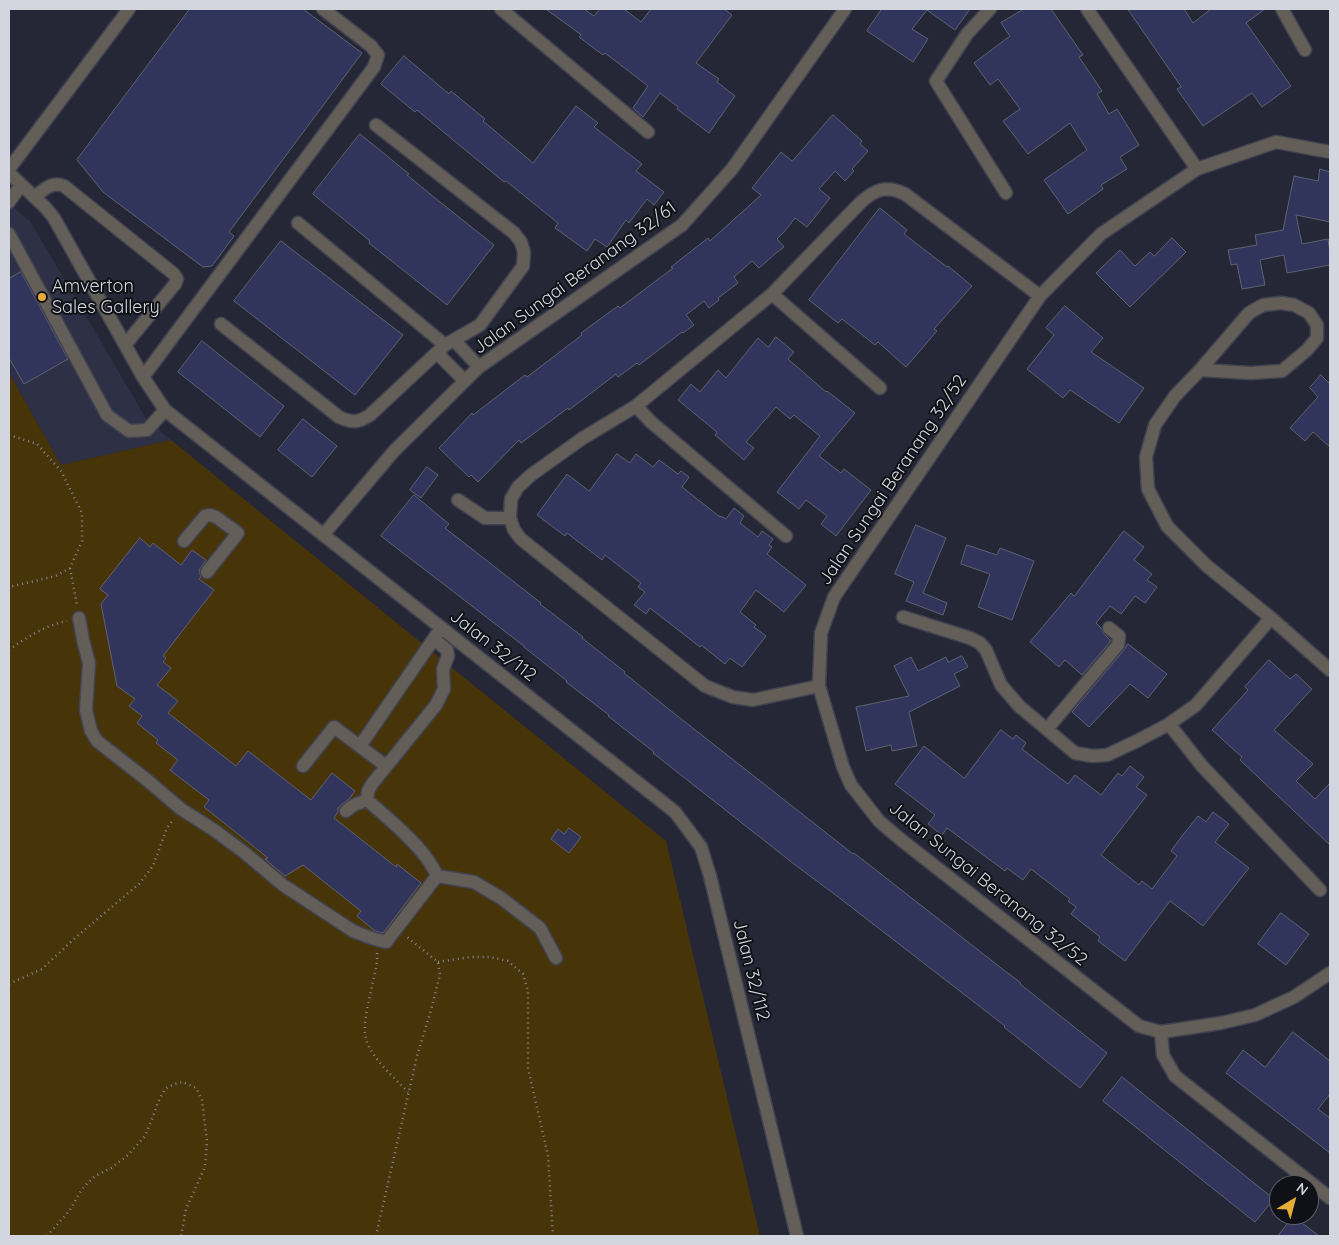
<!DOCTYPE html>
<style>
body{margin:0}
#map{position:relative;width:1339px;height:1245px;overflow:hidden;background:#252736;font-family:Quicksand,sans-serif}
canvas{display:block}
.frame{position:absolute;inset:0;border:10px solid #d4d6df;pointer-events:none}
.north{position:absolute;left:1269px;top:1175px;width:50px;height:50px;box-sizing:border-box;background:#101117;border:1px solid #5e6067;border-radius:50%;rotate:37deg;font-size:14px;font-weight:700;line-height:20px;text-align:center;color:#d4d6df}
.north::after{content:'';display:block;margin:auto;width:18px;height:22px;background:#e4ad35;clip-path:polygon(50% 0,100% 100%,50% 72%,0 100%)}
</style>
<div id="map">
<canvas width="1339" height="1245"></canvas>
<div class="frame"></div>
<div class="north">N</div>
</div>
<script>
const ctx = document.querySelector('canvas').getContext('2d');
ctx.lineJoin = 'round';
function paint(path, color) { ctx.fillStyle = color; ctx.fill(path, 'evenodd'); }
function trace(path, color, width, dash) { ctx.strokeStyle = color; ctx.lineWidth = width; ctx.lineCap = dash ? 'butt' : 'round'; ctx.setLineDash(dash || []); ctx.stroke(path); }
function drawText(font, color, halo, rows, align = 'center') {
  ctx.font = font + ' Quicksand,sans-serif'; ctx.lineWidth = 4; ctx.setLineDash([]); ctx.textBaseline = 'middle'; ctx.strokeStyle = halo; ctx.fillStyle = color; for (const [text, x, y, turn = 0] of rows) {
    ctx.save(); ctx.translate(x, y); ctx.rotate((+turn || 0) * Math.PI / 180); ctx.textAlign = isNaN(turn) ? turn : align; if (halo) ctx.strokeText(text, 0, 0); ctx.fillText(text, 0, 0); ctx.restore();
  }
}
paint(new Path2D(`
 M9,204L30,221L147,420L171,440L61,465L9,373Z`), '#2e3145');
paint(new Path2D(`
 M9,373L61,465L171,440L666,841L760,1236H9Z`), '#483409');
const building = new Path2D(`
 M190,9H303L362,53L229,232L234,236L212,266L203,267L103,192L77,160Z
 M546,9H584L594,16L600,9H624L641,22L651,9H724L732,15L696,63L719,79L717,82L735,96L709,133L677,109L678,107L660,93L643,117L633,108L648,86L605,53L603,55L579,37L581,35Z
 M882,9H970L955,30L927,10L912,29L928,39L913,62L867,31Z
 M1024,9H1051L1083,55L1079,57L1102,91L1097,94L1109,114L1117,109L1139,145L1120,157L1127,169L1101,185L1103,189L1068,214L1044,180L1087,150L1070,123L1028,154L1003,121L1020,109L998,79L990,85L974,63L1010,36L1001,23Z
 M1128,9H1184L1193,23L1211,9H1265L1246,23L1291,86L1262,107L1252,93L1203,126L1177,89L1181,87Z
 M404,56L449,94L451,91L485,119L483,121L533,163L576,106L598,123L594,127L642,164L636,171L664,192L654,205L647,199L629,223L626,220L607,247L595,239L587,251L555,228L558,223L506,181L504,182L417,110L415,112L381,84Z
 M833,115L862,141L860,144L868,151L852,169L854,171L845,181L835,171L819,189L830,198L807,227L795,218L784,232L777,239L784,247L775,254L759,268L752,261L734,277L738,283L718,298L719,300L709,308L704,301L686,315L694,325L683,333L682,332L639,365L637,363L618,377L616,374L569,410L568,408L521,443L519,440L478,482L471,475L469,477L439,448L472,413L473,415L525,375L527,377L582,335L581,333L618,306L620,308L673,268L671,267L708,238L710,241L761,195L752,188L781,152L792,161Z
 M360,134L409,174L407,175L435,198L494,245L447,305L369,243L370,241L313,194Z
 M1320,169L1330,172V222L1296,215L1302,244L1328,239L1330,253V265L1287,273L1284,255L1260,260L1265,285L1242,289L1237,264L1231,265L1228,250L1257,245L1255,235L1283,230L1294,176L1318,181Z
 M880,208L907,230L904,234L947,267L948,266L972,286L934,329L937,331L906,367L878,342L875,345L842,319L838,323L809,300Z
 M1172,238L1186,252L1130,307L1096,273L1120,250L1135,266L1150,252L1154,256Z
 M281,241L403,335L355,395L234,301Z
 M21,272L68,359L24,384L9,358V279Z
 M1065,306L1103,338L1091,352L1144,388L1119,423L1070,390L1063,398L1027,369L1054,335L1046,328Z
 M776,337L794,352L788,359L826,392L827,391L855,413L819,456L841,473L844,469L871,490L836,536L821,524L827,516L806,500L799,509L777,492L820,436L794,415L790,419L776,407L746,442L754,448L744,460L715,435L717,432L678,400L691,384L700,392L718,370L726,378L758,338L768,347Z
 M202,341L284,406L260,437L178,372Z
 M1321,375L1330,384V447L1313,432L1305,441L1290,428L1318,397L1310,388Z
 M303,419L337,446L312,477L278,450Z
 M617,454L630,463L636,454L653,467L659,460L678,474L681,471L689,477L682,487L720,517L721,516L726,519L734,508L744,516L740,523L758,537L762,531L773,539L769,545L772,547L767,554L806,585L784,612L756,590L740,612L756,625L754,627L766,636L742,667L730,658L725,664L701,645L700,647L650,608L646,614L634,605L645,592L638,587L641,583L605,555L602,560L567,533L565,536L537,515L567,474L589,491Z
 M427,467L438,475L421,498L410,490Z
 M414,495L449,524L445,528L541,603L540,604L583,637L582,638L625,672L624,673L666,707L853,854L854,853L1005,971L1021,983L1020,984L1107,1053L1080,1088L1004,1027L1005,1026L837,896L794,864L653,753L654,752L608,716L609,715L566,682L567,681L524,647V646L381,536Z
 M916,525L946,538L923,593L947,603L943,615L906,601L914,582L895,574Z
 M1124,531L1144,547L1134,560L1152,574L1147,580L1157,587L1145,603L1135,596L1121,614L1110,606L1096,623L1101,628L1104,634L1110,640V642L1082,675L1065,660L1059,667L1030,642L1071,593L1074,596Z
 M140,538L150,547L153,543L181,565L192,550L206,560L199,570L201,577L199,579L214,590L163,656L166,658L163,662L171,668L157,685L178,701L168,713L236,766L248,751L311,800L332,773L355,791L349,799L341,805L338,808V812L334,818L396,867L397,864L421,883L383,933L375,931L357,916L361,911L303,865L285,876L265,859L268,858L204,807L209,800L170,770L178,760L156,743L158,740L137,723L142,716L129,706L135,699L117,686L101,604L108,595L100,589Z
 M967,545L997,555L1000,548L1034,561L1012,620L978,607L990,574L961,564Z
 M1128,644L1167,674L1148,698L1130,684L1089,727L1072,712L1124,650Z
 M962,656L968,667L954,674L960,686L909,712L917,746L892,751L891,745L866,751L856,707L909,696L894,666L911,657L918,671L946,657L948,662Z
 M1269,660L1290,679L1296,674L1312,689L1274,730L1313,764L1296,781L1315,799L1330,783V845L1240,760L1242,757L1212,730L1248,690L1245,687Z
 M1001,730L1013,739L1016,735L1026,743L1022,749L1068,784L1075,775L1101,795L1118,773L1122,776L1130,766L1144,777L1136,787L1147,795L1101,855L1139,885L1142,881L1152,889L1177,856L1171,851L1182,836L1198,816L1206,822L1213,812L1229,824L1215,842L1249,868L1203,926L1170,901L1125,961L1098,941L1100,937L1071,914L1076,907L1068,901L1070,899L1031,869L1023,880L1007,868L1005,871L947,828L942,835L928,824L935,815L895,784L924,746L964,778Z
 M569,828L581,837L569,853L551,839L558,829L564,834Z
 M1281,913L1309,934L1286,965L1258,944Z
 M1293,1032L1330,1061V1094L1318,1109L1330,1118V1153L1226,1073L1243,1050L1265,1067Z
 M1122,1077L1274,1199L1255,1222L1103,1101Z
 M1293,1217L1306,1226L1319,1236H1278Z`);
paint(building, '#32355b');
trace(building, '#5f6172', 1);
const minor = new Path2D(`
 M501,9L648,132
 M990,9L967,34L936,81L1006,193
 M1087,9L1197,169
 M1282,9L1305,50
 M1330,152L1276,142L1197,169L1101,234L1040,296L834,597L821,633L819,686L843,767L851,785L879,821L900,839L1139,1026L1161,1032L1221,1023L1255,1015L1294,997L1330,973
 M9,169L129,9
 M9,173L45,207L54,218L143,377L165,410L675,812L701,847L710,876L797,1236
 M34,197C44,190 51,181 64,186L174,274L177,279L175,284L125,345
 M9,202L21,185
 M298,223L445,345
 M9,234L107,415L129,431L147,430L165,410
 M772,294L880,388
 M221,324L339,417C352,423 358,423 370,415L445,345L480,325L523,266L524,252L521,242L514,233L376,125
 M454,340L479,367
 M437,353L465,381
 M1200,370L1251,373L1282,371L1307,350L1317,338V325L1309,313L1294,305L1281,303L1263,305L1249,313L1200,370L1175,396L1155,425L1146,457L1148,489L1167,526L1207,566L1271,618L1330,670
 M143,377L374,67L378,55L371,46L323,9
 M636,406L651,422L786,536
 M458,500L485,518H510
 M323,535L394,451L479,367L682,225L732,169L845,9
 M184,541L205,516L210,515L216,517L238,533L207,572
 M903,617L970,638L980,643L986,650L1001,685L1019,706L1075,753L1092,756L1107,755L1137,741L1169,724L1196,705L1271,618
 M79,618L83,640L89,663L86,710L91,731L97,741L147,780L181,809L214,830L245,853L283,885L353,931L371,938L386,942L437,876C427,850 389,819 367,800L368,791L372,784L436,705L444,689L443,669L448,656L447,650L434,639
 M819,686L753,700L733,697L705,686L521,539L514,530L510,518L511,499L518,487L531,475L583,438L636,406L772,294L861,202C876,189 886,185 905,194L1040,296
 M1169,724L1202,766L1320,890
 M1047,729L1118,645L1119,636L1109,628
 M360,746L437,634
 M303,766L334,727L386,766
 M346,811L354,805L367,800
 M437,876L474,882L501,898L540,928L556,958
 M1161,1032L1163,1055L1175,1076L1330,1198`);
trace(minor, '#414351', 15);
trace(new Path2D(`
 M9,435L37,444L61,471L82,513V541L70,568L56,576L9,587
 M70,568L77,605
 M9,650C27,637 46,625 67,621
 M377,953C378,966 373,979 371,991C368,1005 364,1020 365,1033C366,1054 394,1077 408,1092
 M438,962L470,957H490L508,961L523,974L528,991V1068L548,1156L553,1236
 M9,984L42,969L75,938L139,884L153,866L167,828L173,820
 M47,1236L70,1210L82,1189L95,1176L111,1168L128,1155L145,1136L152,1119L158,1102L165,1089L174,1084L183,1082L196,1088L202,1100L207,1141L205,1167L186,1209L181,1236
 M376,1236L417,1056L431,1010L440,975L438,962L407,937`), '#858793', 2.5, [1, 4]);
trace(minor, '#635f58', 12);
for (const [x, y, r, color] of [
 [42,297,5,"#e4ad35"]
]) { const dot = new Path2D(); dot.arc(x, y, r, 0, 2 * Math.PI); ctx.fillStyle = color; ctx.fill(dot); trace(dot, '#101117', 2); }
drawText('18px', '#d4d6df', '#101117', [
 ["Jalan Sungai Beranang 32/61",575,278,-36],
 ["Jalan Sungai Beranang 32/52",893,480,-56],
 ["Jalan 32/112",493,646,38],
 ["Jalan Sungai Beranang 32/52",988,884,39],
 ["Jalan 32/112",751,970,76]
]);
drawText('18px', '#d4d6df', '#101117', [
 ["Amverton",52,287],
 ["Sales Gallery",52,308]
], 'left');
</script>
